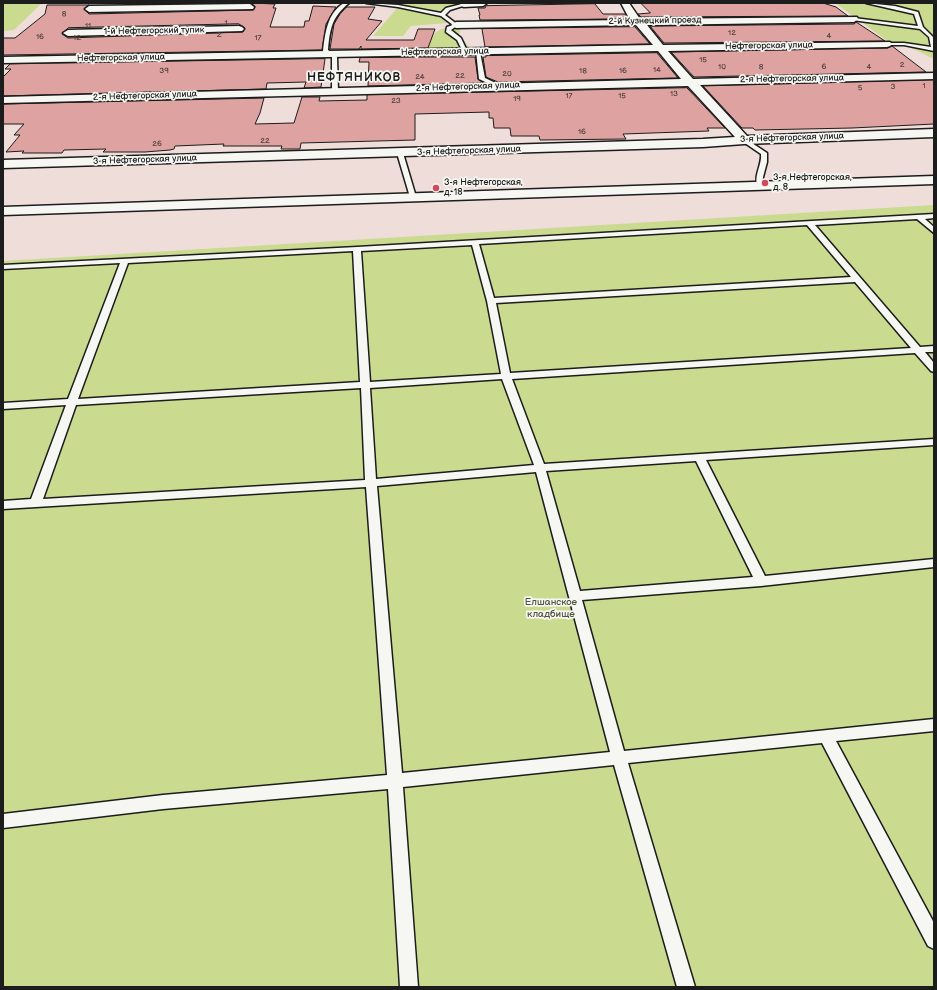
<!DOCTYPE html>
<meta charset="utf-8">
<style>
body{margin:0}
#map{position:relative;width:937px;height:990px;overflow:hidden;background:#efddd9;font-family:"Balsamiq Sans",sans-serif}
canvas{display:block}
.frame{position:absolute;inset:0;border:4px solid #1c1c1c;pointer-events:none}
</style>
<div id="map">
<canvas width="937" height="990"></canvas>
<div class="frame"></div>
</div>
<script>
const ctx = document.querySelector('canvas').getContext('2d');
ctx.lineJoin = 'round';
function paint(path, color) { ctx.fillStyle = color; ctx.fill(path, 'evenodd'); }
function trace(path, color, width, dash) { ctx.strokeStyle = color; ctx.lineWidth = width; ctx.lineCap = dash ? 'butt' : 'round'; ctx.setLineDash(dash || []); ctx.stroke(path); }
function drawText(font, color, halo, rows, align = 'center') {
  ctx.font = font + ' "Balsamiq Sans",sans-serif'; ctx.lineWidth = 3.5; ctx.setLineDash([]); ctx.textBaseline = 'middle'; ctx.strokeStyle = halo; ctx.fillStyle = color; for (const [text, x, y, turn = 0] of rows) {
    ctx.save(); ctx.translate(x, y); ctx.rotate((+turn || 0) * Math.PI / 180); ctx.textAlign = isNaN(turn) ? turn : align; if (halo) ctx.strokeText(text, 0, 0); ctx.fillText(text, 0, 0); ctx.restore();
  }
}
paint(new Path2D(`
 M3,3H42L14,30L3,31Z
 M379,3H465C456,5 444,7 438,16L447,23L411,26L403,36H373L399,6Z
 M835,3H934V59L905,45H893Z
 M461,26L459,35L470,48L425,50C435,31 437,27 461,26Z
 M934,205V987H3V261Z`), '#cada8f');
const building = new Path2D(`
 M251,3L275,4L273,8H276L270,27H304L305,21H309L313,6L336,7L326,24L322,50L3,55V38H15L45,14L47,5H89L84,9L89,14L253,10L255,7ZM239,24L245,28L243,32L68,38L62,34L68,28Z
 M641,3H823L836,7L848,16L641,17L638,14L650,13Z
 M595,4L603,14H625L628,19L480,20L479,15H480L478,8H485L486,6Z
 M347,7H375L368,19L382,21L366,40H414L418,29H435L428,48L361,49V46L359,49H330L334,24L340,14Z
 M856,22L885,41L664,43L650,26L854,24Z
 M635,27L650,44L485,47L482,29Z
 M892,46L926,72L694,77L671,52L887,48Z
 M657,53L678,78L498,82L486,77L483,57H486V56Z
 M424,57H475L478,79L483,83L368,86L369,62H359L360,58Z
 M325,59L321,87L304,88L306,82L267,83L266,89L3,96V77L11,69H5L10,64Z
 M934,80V124L852,128L755,130L753,128H742L703,86Z
 M687,88L725,128H707L709,131L623,134L626,139L540,140L539,136H511L510,128H494L493,118H489V112L415,114V140L301,143L300,149H281L282,146H223L224,144L175,146L174,149L170,150L145,152H103L106,149L64,150L62,153H22L24,151L6,152L20,135H14L24,124H3V104L264,98L260,113L255,124L294,123L302,97H320L319,101L367,100V95Z`);
paint(building, '#dea3a0');
trace(building, '#1c1c1c', 1);
const service = new Path2D(`
 M344,3H349C332,17 330,28 328,50L337,57L338,91L335,93L332,91V57L323,51C325,34 327,13 344,3Z
 M366,3L398,5L441,13L446,8L466,3V5L450,10L445,15L458,25L451,30L461,38L467,51L463,52L457,40L446,32L447,27L453,25L441,16L398,7Z
 M866,3L895,6L918,12L923,27L933,37L934,51L904,45H885L887,43H904L931,47L929,37L920,29L852,20L854,18L918,26L914,14Z
 M476,51L480,52L485,78L502,86V88H498L479,79Z
 M742,139H746L767,153V162L763,177L762,187H758C753,176 762,166 761,154L742,141Z
 M400,151L403,153L416,197L415,198L410,197L397,153Z
 M934,214V218L925,219L934,227V233L917,219L815,225L920,347L934,346V352H925L934,363V372L931,371L915,353L512,379L544,464L934,439V445L706,460L765,576L934,559V567L761,586L582,600L624,751L934,719V731L836,741L934,923V949L928,946L822,743L628,763L695,987H677L614,765L403,787L418,987H400L388,789L163,809L3,828V814L163,795L387,775L366,487L3,509V501L31,499L66,405L3,409V403L68,399L120,263L3,269V265L357,247ZM807,225L851,277L494,298L479,244ZM472,245L487,301L501,374L370,382L361,251ZM353,251L360,382L78,399L128,263ZM855,282L911,348L510,373L496,303ZM502,379L534,465L376,479L370,388ZM361,388L365,480L43,499L76,405ZM696,461L753,577L580,591L546,471ZM536,472L610,752L402,773L377,486Z`);
const minor = new Path2D(`
 M460,3H487L483,6L464,7L461,6Z
 M621,3H629L640,19L857,17L858,19L854,22L647,25L663,45L890,42L892,44L890,46L887,47L668,51L693,79L934,73V79L700,85L747,136L934,129V137L744,144L703,147L3,168V160L703,139L735,137L688,86L3,103V97L681,79L658,51L3,63V57L653,45L636,25L456,28L451,25L456,22L630,20Z
 M250,4L254,7L253,9L89,12L85,9L89,6Z
 M239,26L242,27L244,29L242,31L68,36L63,33L68,30Z
 M934,176V184L3,215V207Z`);
trace(service, '#1c1c1c', 3);
trace(minor, '#1c1c1c', 3);
paint(service, '#f6f6f2');
paint(minor, '#f6f6f2');
for (const [x, y, r, color] of [
 [765,183,4,"#d1495b"],
 [436,188,4,"#d1495b"]
]) { const dot = new Path2D(); dot.arc(x, y, r, 0, 2 * Math.PI); ctx.fillStyle = color; ctx.fill(dot); trace(dot, '#f6f6f2', 1.5); }
drawText('8px', '#4c3e3d', null, [
 ["8",64,14],
 ["1",226,23],
 ["11",88,26],
 ["12",732,33],
 ["2",219,35],
 ["4",829,36],
 ["16",40,37],
 ["12",77,38],
 ["17",258,38],
 ["15",703,60],
 ["2",902,65],
 ["10",722,67],
 ["8",761,67],
 ["6",824,67],
 ["4",869,67],
 ["14",657,70],
 ["39",164,71],
 ["18",583,71],
 ["16",623,71],
 ["20",507,74],
 ["22",460,76],
 ["24",420,77],
 ["1",924,86],
 ["3",893,87],
 ["5",860,88],
 ["13",674,94],
 ["17",569,96],
 ["15",622,96],
 ["19",517,99],
 ["23",396,101],
 ["16",582,132],
 ["22",265,141],
 ["26",157,144]
]);
drawText('9px', '#1c1c1c', '#f6f6f2', [
 ["2-й Кузнецкий проезд",655,21,-1],
 ["1-й Нефтегорский тупик",154,31,-1],
 ["Нефтегорская улица",769,46,-1],
 ["Нефтегорская улица",445,52,-1],
 ["Нефтегорская улица",121,58,-1],
 ["2-я Нефтегорская улица",792,79,-1],
 ["2-я Нефтегорская улица",468,87,-2],
 ["2-я Нефтегорская улица",145,96,-2],
 ["3-я Нефтегорская улица",792,138,-2],
 ["3-я Нефтегорская улица",469,151,-2],
 ["3-я Нефтегорская улица",145,160,-2]
]);
drawText('9px', '#1c1c1c', '#f6f6f2', [
 ["3-я Нефтегорская,",773,178],
 ["д. 8",773,188],
 ["3-я Нефтегорская,",444,183],
 ["д. 18",444,193]
], 'left');
drawText('10px', '#50553e', '#f6f6f2', [
 ["Елшанское",551,602],
 ["кладбище",551,614]
]);
ctx.letterSpacing = '1px';
drawText('bold 12px', '#1c1c1c', '#f6f6f2', [
 ["НЕФТЯНИКОВ",354,78]
]);
ctx.letterSpacing = '0px';
</script>
